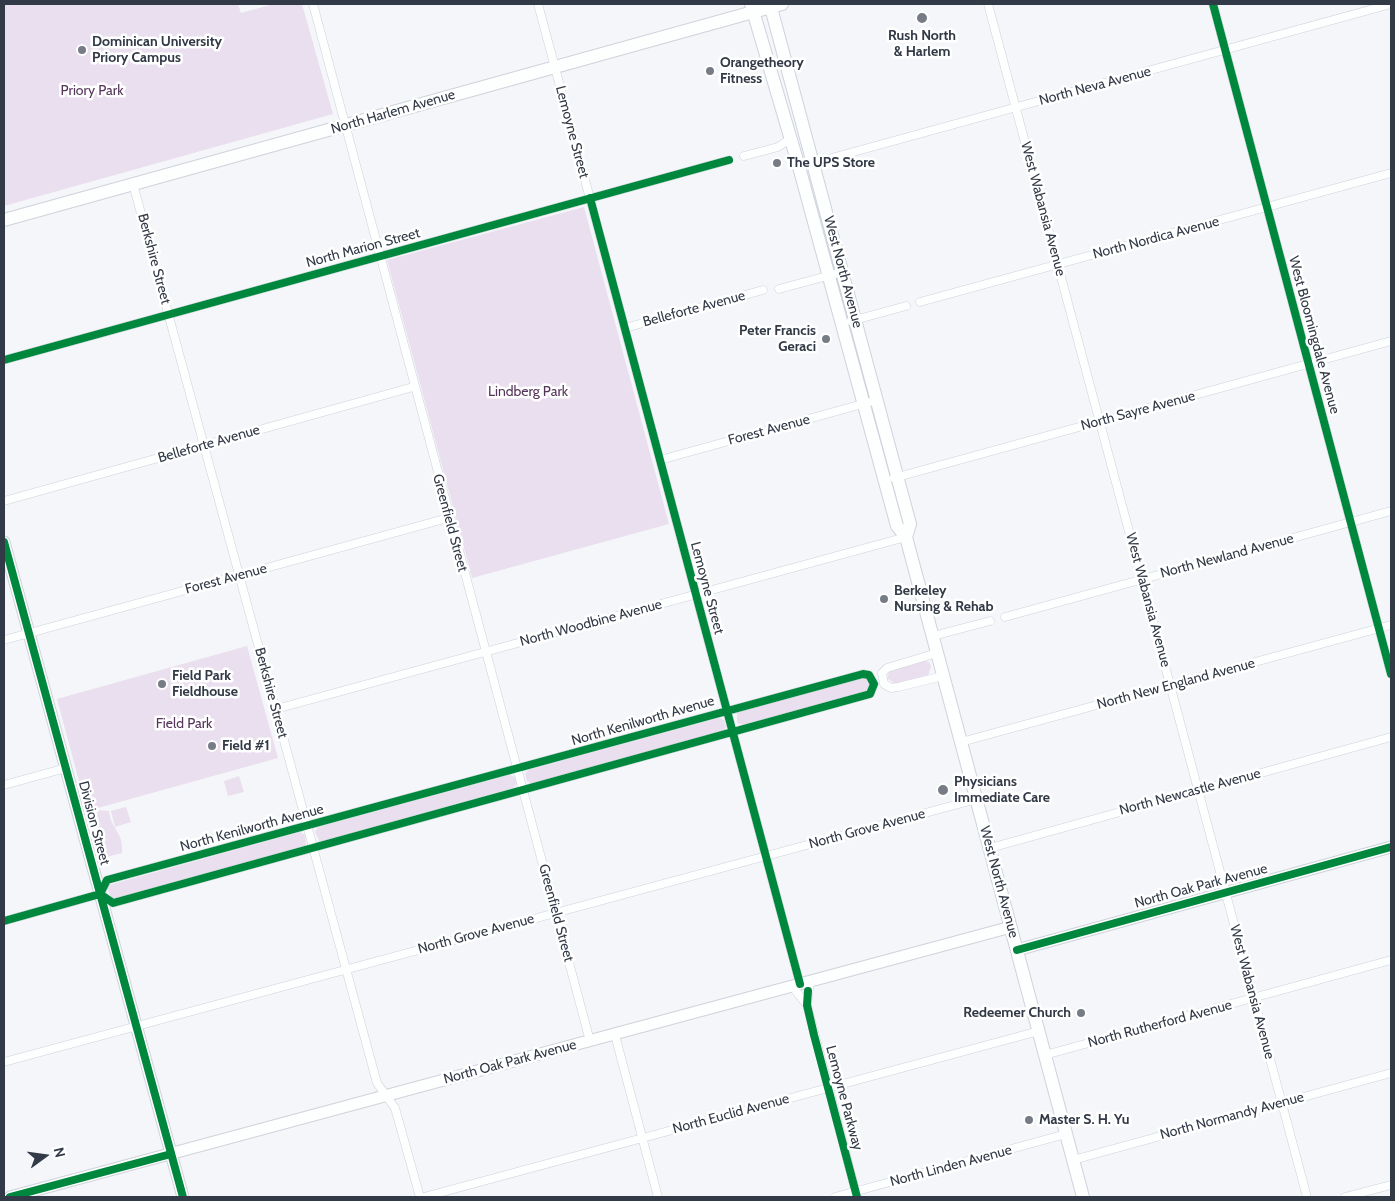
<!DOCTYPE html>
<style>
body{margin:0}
#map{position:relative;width:1395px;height:1201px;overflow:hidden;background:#f4f6f9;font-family:Cabin,sans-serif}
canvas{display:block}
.frame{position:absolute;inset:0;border:5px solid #323a47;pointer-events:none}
.north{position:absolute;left:20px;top:1131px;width:50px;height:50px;-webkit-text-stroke:4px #fff;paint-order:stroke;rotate:76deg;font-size:14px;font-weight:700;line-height:20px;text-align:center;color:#323a47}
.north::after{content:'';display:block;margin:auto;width:18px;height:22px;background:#323a47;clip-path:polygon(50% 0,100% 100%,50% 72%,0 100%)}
</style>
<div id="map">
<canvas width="1395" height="1201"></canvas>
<div class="frame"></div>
<div class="north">N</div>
</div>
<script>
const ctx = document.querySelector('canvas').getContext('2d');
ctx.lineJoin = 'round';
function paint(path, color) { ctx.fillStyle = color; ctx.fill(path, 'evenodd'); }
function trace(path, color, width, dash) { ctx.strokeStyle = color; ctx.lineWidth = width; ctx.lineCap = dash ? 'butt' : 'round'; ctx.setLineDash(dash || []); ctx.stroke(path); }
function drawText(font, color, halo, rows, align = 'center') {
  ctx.font = font + ' Cabin,sans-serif'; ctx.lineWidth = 5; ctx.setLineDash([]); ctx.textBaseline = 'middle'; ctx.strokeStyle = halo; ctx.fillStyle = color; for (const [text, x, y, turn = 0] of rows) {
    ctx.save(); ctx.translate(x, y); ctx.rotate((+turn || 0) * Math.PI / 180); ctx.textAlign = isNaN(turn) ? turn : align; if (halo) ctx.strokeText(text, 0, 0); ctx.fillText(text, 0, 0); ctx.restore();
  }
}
paint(new Path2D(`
 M4,4H238L241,13L274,4H302L333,114L4,206Z
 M584,207L669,524L472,578L387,260Z
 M247,646L278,758L87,811L57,699Z
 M924,661L929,662L931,666L928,676L895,684L887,678L890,670Z
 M864,677L871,682L867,691L743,725L737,723V712Z
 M719,718L724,720L726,727L723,731L532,784L527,781L525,774L528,770Z
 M510,775L515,777L517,784L513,788L320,842L315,832L318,827Z
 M239,776L244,792L228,796L224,781Z
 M126,807L131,822L115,827L111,811Z
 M97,810L109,811C111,830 124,832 122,853L103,858L95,823Z
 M300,832L305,835L306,846L112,899L107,888L109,885Z`), '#eadfee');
const street = new Path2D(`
 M313,4L590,1041
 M538,4L800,984
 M988,4L1307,1197
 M1213,4L1391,674
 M744,156L778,147L790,139
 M799,167L1391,4
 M133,184L377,1083L395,1108L420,1197
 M779,289L842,272
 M920,302L1391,173
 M851,321L906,306
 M625,328L763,290
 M4,360L729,160
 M660,460L877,400
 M894,478L1391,341
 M4,501L413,387
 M1005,617L1391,511
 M933,636L990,621
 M4,640L448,518
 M937,653L887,668L882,673L884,684L891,688L898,687L943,676
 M276,709L906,537
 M961,742L1391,625
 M4,785L66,768
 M990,848L1391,737
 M4,921L100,894L107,880L863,674L869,675L874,684L870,694L113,903L100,894
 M810,981L807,1005L857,1197
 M792,986L807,1005
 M615,1035L658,1197
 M1045,1055L1391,960
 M4,1062L977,799
 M1073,1160L1391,1073
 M424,1197L1039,1031
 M835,1197L1066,1134
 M1345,1197L1391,1185`);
const secondary = new Path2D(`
 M4,542L183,1197
 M1017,950L1391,847
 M10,1197L1011,927`);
const primary = new Path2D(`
 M751,4L799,167L897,526L906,537L1083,1197
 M770,4L910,524L906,537
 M4,220L782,4`);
trace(street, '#ced3db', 9);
trace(secondary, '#ced3db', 13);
trace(primary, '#ced3db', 14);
trace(street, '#fdfefe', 8);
trace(secondary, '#fdfefe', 11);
trace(primary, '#fdfefe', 12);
trace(new Path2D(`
 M1213,4L1391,674
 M590,198L800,984
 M4,360L729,160
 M4,542L183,1197
 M4,921L100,894L107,880L863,674L869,675L874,684L870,694L113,903L100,894
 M1017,950L1391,847
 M808,991L807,1005L814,1035L857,1197
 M10,1197L171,1154`), '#00873e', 8);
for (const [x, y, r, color] of [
 [922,18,6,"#767c85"],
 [82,50,5,"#767c85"],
 [710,71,5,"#767c85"],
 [777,163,5,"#767c85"],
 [826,339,5,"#767c85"],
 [884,599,5,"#767c85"],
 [162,684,5,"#767c85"],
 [212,746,5,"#767c85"],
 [943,790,6,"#767c85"],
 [1081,1013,5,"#767c85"],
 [1029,1120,5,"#767c85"]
]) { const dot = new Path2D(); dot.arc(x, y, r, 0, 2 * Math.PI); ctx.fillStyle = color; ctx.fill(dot); trace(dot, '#fff', 2); }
drawText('bold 14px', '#323a47', '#fff', [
 ["Rush North",922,36,"center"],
 ["& Harlem",922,52,"center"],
 ["Dominican University",92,42],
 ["Priory Campus",92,58],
 ["Orangetheory",720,63],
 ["Fitness",720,79],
 ["The UPS Store",787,163],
 ["Peter Francis",816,331,"right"],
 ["Geraci",816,347,"right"],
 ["Berkeley",894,591],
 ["Nursing & Rehab",894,607],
 ["Field Park",172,676],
 ["Fieldhouse",172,692],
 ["Field #1",222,746],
 ["Physicians",954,782],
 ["Immediate Care",954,798],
 ["Redeemer Church",1071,1013,"right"],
 ["Master S. H. Yu",1039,1120]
], 'left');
drawText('14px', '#323a47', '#fff', [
 ["North Neva Avenue",1095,86,-15],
 ["North Harlem Avenue",393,112,-16],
 ["Lemoyne Street",572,132,75],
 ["West Wabansia Avenue",1043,209,75],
 ["North Nordica Avenue",1156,238,-15],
 ["North Marion Street",363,248,-15],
 ["Berkshire Street",154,259,75],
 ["West North Avenue",843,272,75],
 ["Belleforte Avenue",694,309,-15],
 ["West Bloomingdale Avenue",1314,335,75],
 ["North Sayre Avenue",1138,411,-15],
 ["Forest Avenue",769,430,-15],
 ["Belleforte Avenue",209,444,-16],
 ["Greenfield Street",450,523,75],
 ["North Newland Avenue",1227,556,-15],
 ["Forest Avenue",226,579,-15],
 ["Lemoyne Street",707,588,75],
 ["West Wabansia Avenue",1148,600,75],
 ["North Woodbine Avenue",591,623,-15],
 ["North New England Avenue",1176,684,-15],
 ["Berkshire Street",271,693,75],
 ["North Kenilworth Avenue",643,721,-16],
 ["North Newcastle Avenue",1190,792,-15],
 ["Division Street",94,823,75],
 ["North Kenilworth Avenue",252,828,-15],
 ["North Grove Avenue",867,829,-15],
 ["West North Avenue",999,882,75],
 ["North Oak Park Avenue",1201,886,-15],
 ["Greenfield Street",556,913,75],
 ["North Grove Avenue",476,934,-15],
 ["West Wabansia Avenue",1252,992,75],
 ["North Rutherford Avenue",1160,1024,-15],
 ["North Oak Park Avenue",510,1062,-15],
 ["Lemoyne Parkway",844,1098,75],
 ["North Euclid Avenue",731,1114,-15],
 ["North Normandy Avenue",1232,1116,-15],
 ["North Linden Avenue",951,1166,-15]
]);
drawText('14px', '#55355a', '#fff', [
 ["Priory Park",92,91],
 ["Lindberg Park",528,392],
 ["Field Park",184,724]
]);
</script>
